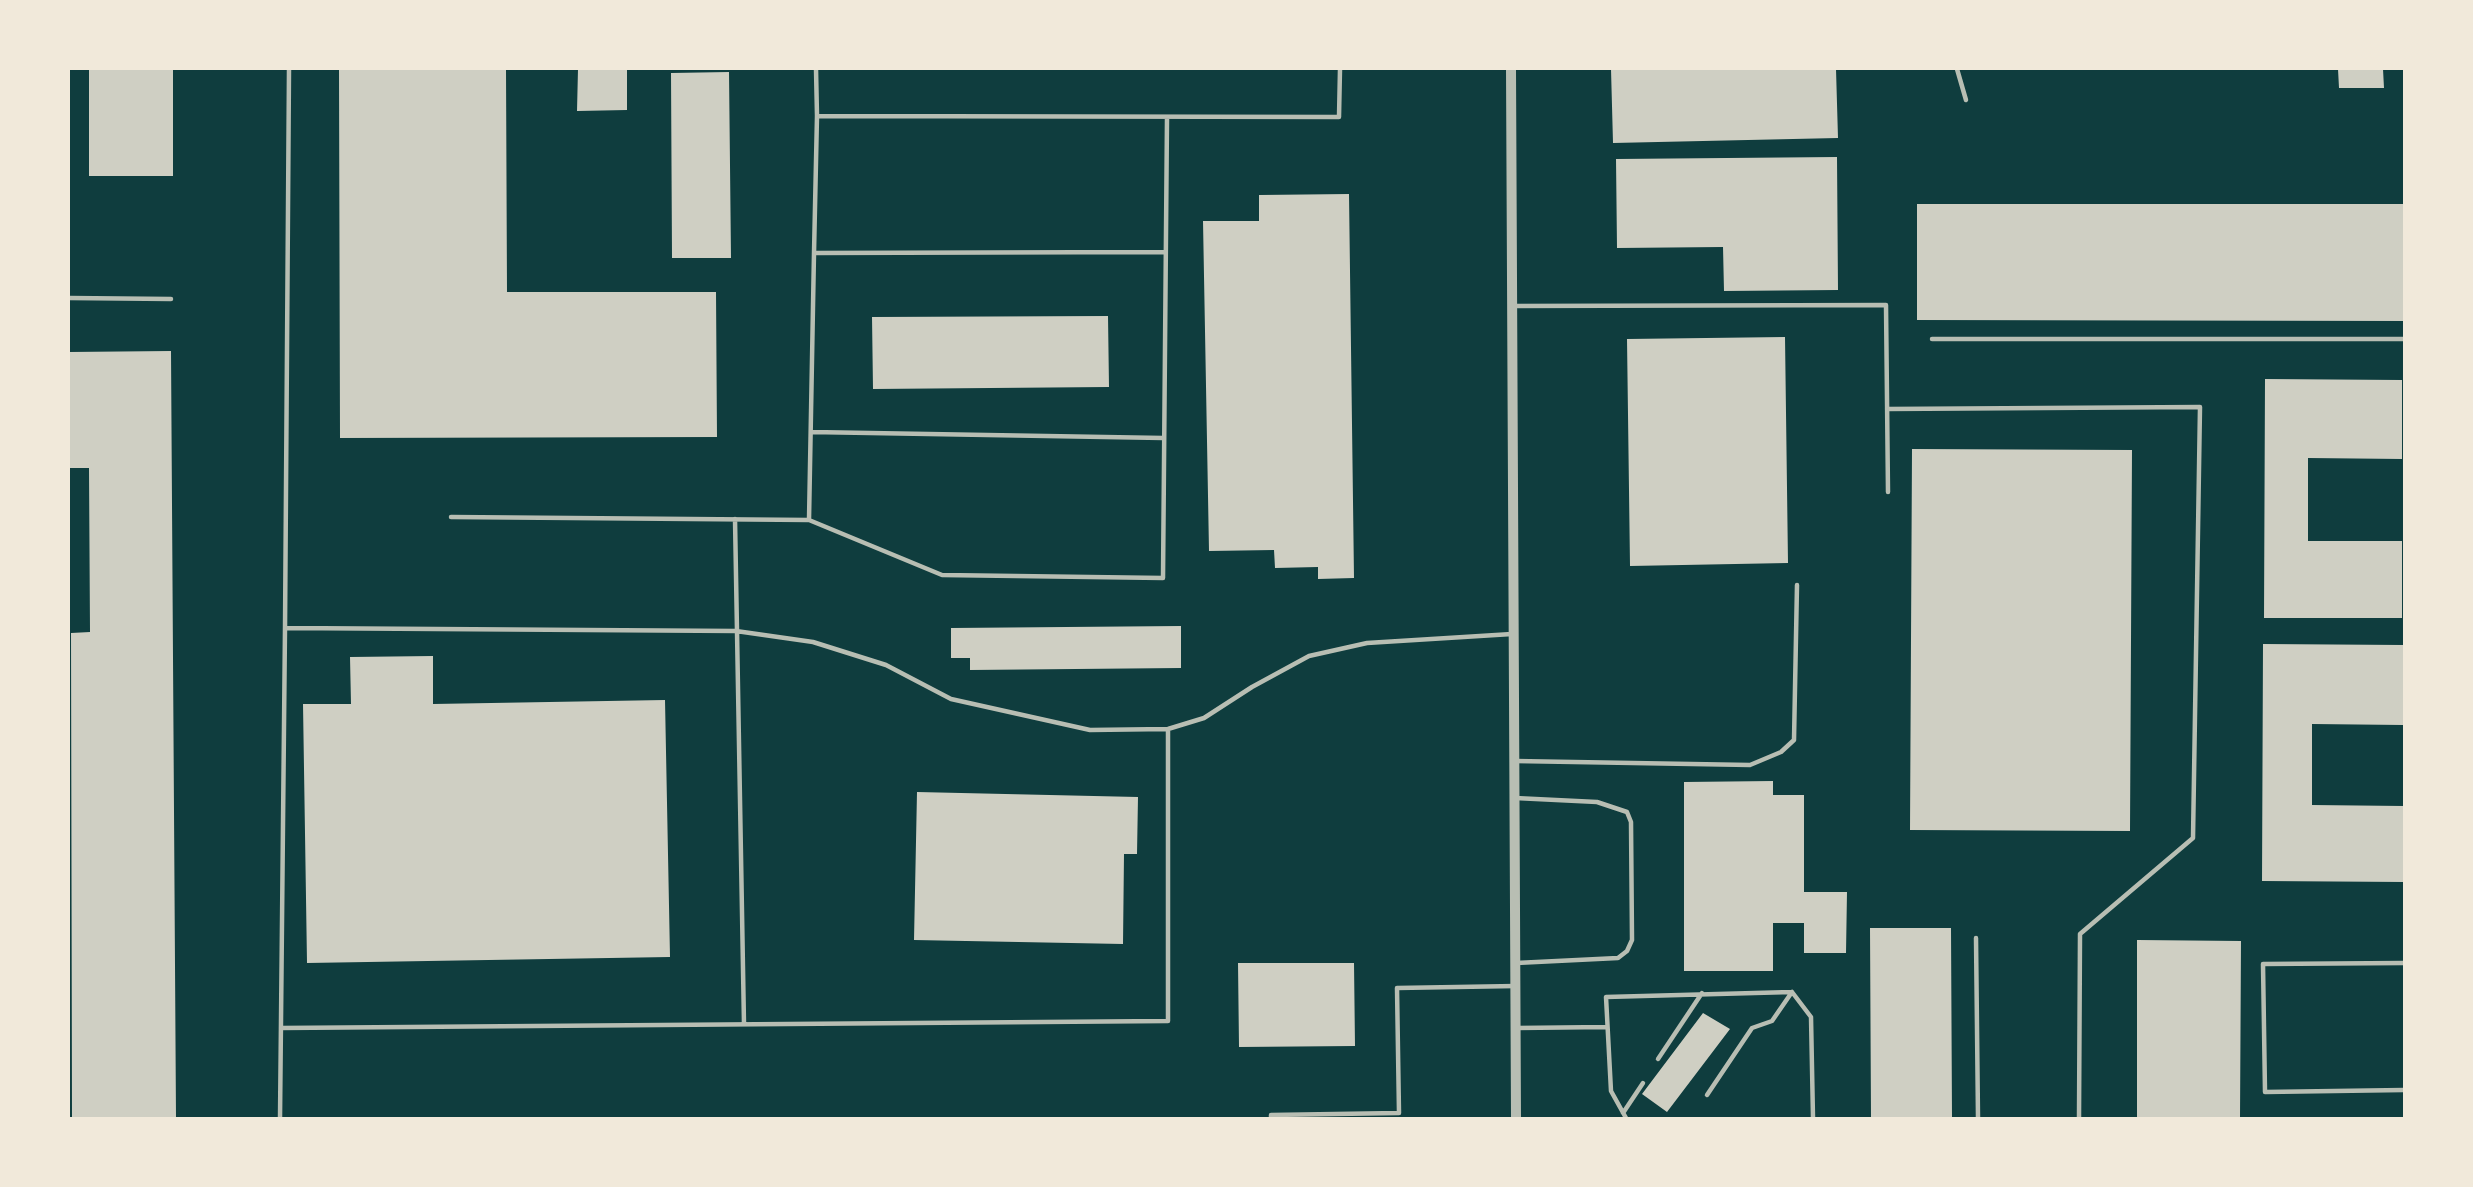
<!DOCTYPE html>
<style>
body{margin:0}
#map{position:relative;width:2473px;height:1187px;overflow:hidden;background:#0f3d3e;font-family:"Space Grotesk",sans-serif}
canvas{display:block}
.frame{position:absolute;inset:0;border:70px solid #f1e9da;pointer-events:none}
</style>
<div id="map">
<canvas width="2473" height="1187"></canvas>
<div class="frame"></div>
</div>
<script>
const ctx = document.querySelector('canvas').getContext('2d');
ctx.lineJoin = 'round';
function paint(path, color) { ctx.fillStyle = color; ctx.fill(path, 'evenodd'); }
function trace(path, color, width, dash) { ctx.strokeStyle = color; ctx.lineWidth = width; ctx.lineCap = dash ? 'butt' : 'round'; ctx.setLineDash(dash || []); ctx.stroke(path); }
paint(new Path2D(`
 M89,69H173V176H89Z
 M339,69H506L507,292H716L717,437L340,438Z
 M578,69H627V110L577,111Z
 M1611,69H1836L1838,138L1613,143Z
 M2338,69H2383L2384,88H2339Z
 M729,72L731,258H672L671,73Z
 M1837,157L1838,290L1724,291L1723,247L1617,248L1616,159Z
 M1349,194L1354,578L1318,579V567L1275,568L1274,550L1209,551L1203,221H1259V195Z
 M1917,204H2404V321L1917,320Z
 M1108,316L1109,387L873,389L872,317Z
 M1785,337L1788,563L1630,566L1627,339Z
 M171,351L176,1118H72L71,633L90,632L89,468H69V352Z
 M2265,379L2402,380V459L2308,458V541H2402V618H2264Z
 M1912,449L2132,450L2130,831L1910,830Z
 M1181,626V668L970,670V658H951V628Z
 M2263,644L2404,645L2403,725L2312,724V805L2404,806V882L2262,881Z
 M433,656V704L665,700L670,957L307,963L303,704H351L350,657Z
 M1773,781V795H1804V892H1847L1846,953H1804V923H1773V971H1684V782Z
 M917,792L1138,797L1137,854H1124L1123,944L914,940Z
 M1870,928H1951L1952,1118H1871Z
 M2137,940L2241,941L2240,1118H2137Z
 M1238,963H1354L1355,1046L1239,1047Z
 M1703,1013L1730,1029L1667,1112L1642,1094Z`), '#cfcfc3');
trace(new Path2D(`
 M816,69L817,116L1339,117L1340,69
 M1957,69L1966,100
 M1165,252L814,253L809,520L942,575L1163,578L1167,118
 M814,253L817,116
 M69,298L171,299
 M1514,306L1886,305L1888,492
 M1932,339H2404
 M1887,409L2200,407L2193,838L2080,934L2079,1118
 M811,432L1163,438
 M451,517L809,520
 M735,519L744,1024
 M285,628L289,69
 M1515,761L1750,765L1781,752L1794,740L1797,585
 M1515,798L1597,802L1627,812L1631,822L1632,940L1627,951L1618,958L1516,963
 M1976,938L1978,1118
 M2404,963L2263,964L2265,1092L2404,1090
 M1792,992L1811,1017L1813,1118
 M281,1028L1168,1021V729
 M1517,1028L1607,1027
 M1658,1059L1702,993
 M1707,1095L1752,1028L1772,1021L1792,992
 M1623,1113L1643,1083
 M280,1118L285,628L736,631L813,642L886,665L951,699L1090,730L1168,729L1204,718L1252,687L1309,656L1367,643L1512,634
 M1271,1118V1115L1399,1113L1397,988L1516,986
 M1626,1118L1611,1091L1606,997L1792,992`), '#b8beb3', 4.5);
trace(new Path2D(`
 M1511,69L1516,1118`), '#b8beb3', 10);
</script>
